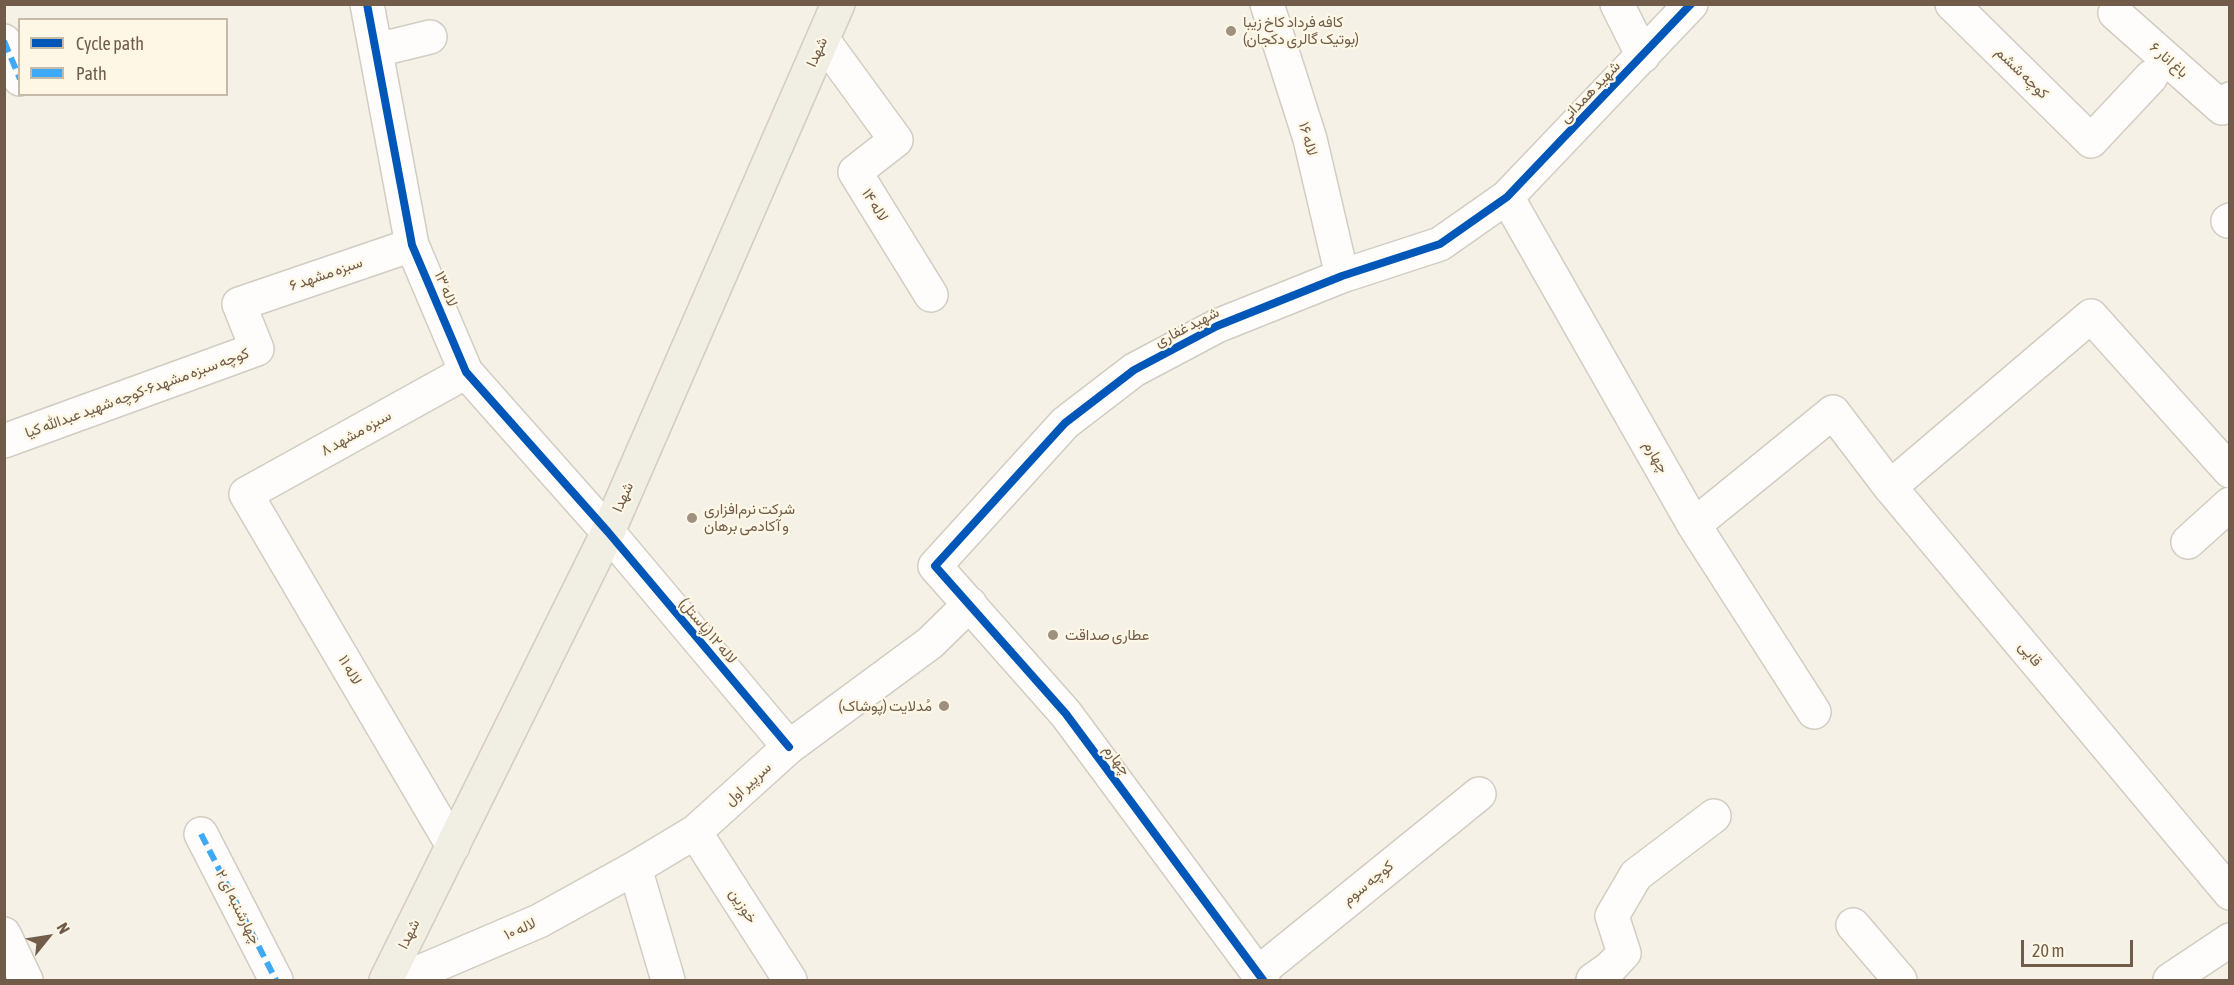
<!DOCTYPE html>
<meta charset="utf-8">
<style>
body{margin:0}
#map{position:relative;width:2234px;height:985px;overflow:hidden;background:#f5f1e6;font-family:"Asap Condensed",sans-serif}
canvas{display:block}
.frame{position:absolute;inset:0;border:6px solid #705c49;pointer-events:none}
.legend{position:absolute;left:18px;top:18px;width:210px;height:78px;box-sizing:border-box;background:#fef7e6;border:2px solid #c5b9a7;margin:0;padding:8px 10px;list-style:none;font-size:18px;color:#705c49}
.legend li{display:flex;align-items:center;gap:12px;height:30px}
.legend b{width:30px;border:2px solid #c5b9a7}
.north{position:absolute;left:18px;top:907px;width:60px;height:60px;-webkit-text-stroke:4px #fef7e6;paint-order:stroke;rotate:60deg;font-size:16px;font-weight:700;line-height:24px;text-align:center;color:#705c49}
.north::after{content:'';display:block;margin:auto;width:21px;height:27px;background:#705c49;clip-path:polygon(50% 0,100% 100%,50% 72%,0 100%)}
.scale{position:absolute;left:2021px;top:940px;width:112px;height:27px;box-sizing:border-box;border:3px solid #705c49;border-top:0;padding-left:8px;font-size:18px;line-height:21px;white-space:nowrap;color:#705c49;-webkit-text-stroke:4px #fef7e6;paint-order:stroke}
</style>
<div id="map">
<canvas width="2234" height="985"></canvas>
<div class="frame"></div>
<ul class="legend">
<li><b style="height:8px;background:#0057b8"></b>Cycle path</li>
<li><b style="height:8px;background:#3fa9f5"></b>Path</li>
</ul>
<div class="north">N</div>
<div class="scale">20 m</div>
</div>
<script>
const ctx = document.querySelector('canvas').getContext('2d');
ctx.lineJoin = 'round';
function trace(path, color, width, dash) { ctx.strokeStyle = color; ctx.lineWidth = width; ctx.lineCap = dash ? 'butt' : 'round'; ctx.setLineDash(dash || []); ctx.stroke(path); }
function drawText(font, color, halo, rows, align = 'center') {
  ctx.font = font + ' "Asap Condensed",Vazirmatn,sans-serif'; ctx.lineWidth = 4.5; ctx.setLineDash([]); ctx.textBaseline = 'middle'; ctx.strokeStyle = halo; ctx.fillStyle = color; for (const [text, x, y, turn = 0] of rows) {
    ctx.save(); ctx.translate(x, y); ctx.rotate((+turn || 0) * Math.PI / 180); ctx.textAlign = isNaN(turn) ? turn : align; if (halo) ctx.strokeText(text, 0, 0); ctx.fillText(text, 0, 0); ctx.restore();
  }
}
const street = new Path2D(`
 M367,4L412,245L466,372L608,532L789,747
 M1267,4L1310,139L1342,276
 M1617,4L1643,56
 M1952,4L2091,141L2151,77
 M2115,13L2222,108L2230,99
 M823,40L896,140L855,172L931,295
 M4,41L20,79
 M377,50L430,37
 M1507,197L1694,525L1814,712
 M2228,221L2230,220
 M4,441L257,349L239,304L412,245
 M1890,487L2091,316L2230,471
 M1694,525L1833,412L1890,487L2230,893
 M2188,542L2230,504
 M695,832L790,980
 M201,834L276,980
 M453,846L246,494L466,372
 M635,868L668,980
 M1853,925L1900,980
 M4,934L26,980
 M1258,973L1479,794
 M401,980L539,921L635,868L695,832L789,747L930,643L970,604
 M1263,980L1066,714L935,566L1065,423L1134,370L1217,326L1342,276L1440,244L1507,197L1691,4
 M1593,980L1610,968L1624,953L1612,916L1636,875L1714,816
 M2170,980L2230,940`);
const primary = new Path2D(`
 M386,980L608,532L838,4`);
trace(street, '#d3ccc2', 36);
trace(primary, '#d3cdc4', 36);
trace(street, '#fefdfb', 33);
trace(primary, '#f1eee3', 33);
trace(new Path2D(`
 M4,41L20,79
 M201,834L276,980`), '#3fa9f5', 6, [12, 6]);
trace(new Path2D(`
 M367,4L412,245L466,372L608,532L789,747
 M1263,980L1066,714L935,566L1065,423L1134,370L1217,326L1342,276L1440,244L1507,197L1691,4`), '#0057b8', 8);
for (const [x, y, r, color] of [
 [1231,31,6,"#9f9080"],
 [692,518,6,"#9f9080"],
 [1053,635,6,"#9f9080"],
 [944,706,6,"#9f9080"]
]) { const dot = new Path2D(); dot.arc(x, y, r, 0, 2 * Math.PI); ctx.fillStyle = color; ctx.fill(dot); trace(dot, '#fef7e6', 2); }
drawText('15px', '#705c49', '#fef7e6', [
 ["کافه فرداد کاخ زیبا",1243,22],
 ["(بوتیک گالری دکجان)",1243,39],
 ["شرکت نرم‌افزاری",704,509],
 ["و آکادمی برهان",704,526],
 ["عطاری صداقت",1065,635],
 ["مُدلایت (پوشاک)",932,706,"right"]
], 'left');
drawText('15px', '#705c49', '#fef7e6', [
 ["شهدا",817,52,-66],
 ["باغ انار ۶",2169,60,41],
 ["کوچه ششم",2022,73,44],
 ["شهید همدانی",1590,92,-46],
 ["لاله ۱۶",1308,139,74],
 ["۱۴ لاله",875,205,58],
 ["۶ سبزه مشهد",326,274,-19],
 ["لاله ۱۳",446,289,67],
 ["شهید غفاری",1187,327,-27],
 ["کوچه سبزه مشهد۶-کوچه شهید عبدالله کیا",137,393,-20],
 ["۸ سبزه مشهد",356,433,-29],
 ["چهارم",1656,457,60],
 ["شهدا",623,497,-66],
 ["لاله ۱۲ (پاستل)",708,631,50],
 ["قاپی",2030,654,50],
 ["۱۱ لاله",350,670,60],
 ["چهارم",1117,760,53],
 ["سرپیر اول",748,784,-42],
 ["کوچه سوم",1368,883,-39],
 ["خوزین",743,906,57],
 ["۲ چهارشنبه ای",238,907,63],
 ["لاله ۱۰",520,929,-24],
 ["شهدا",409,934,-64]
]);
</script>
